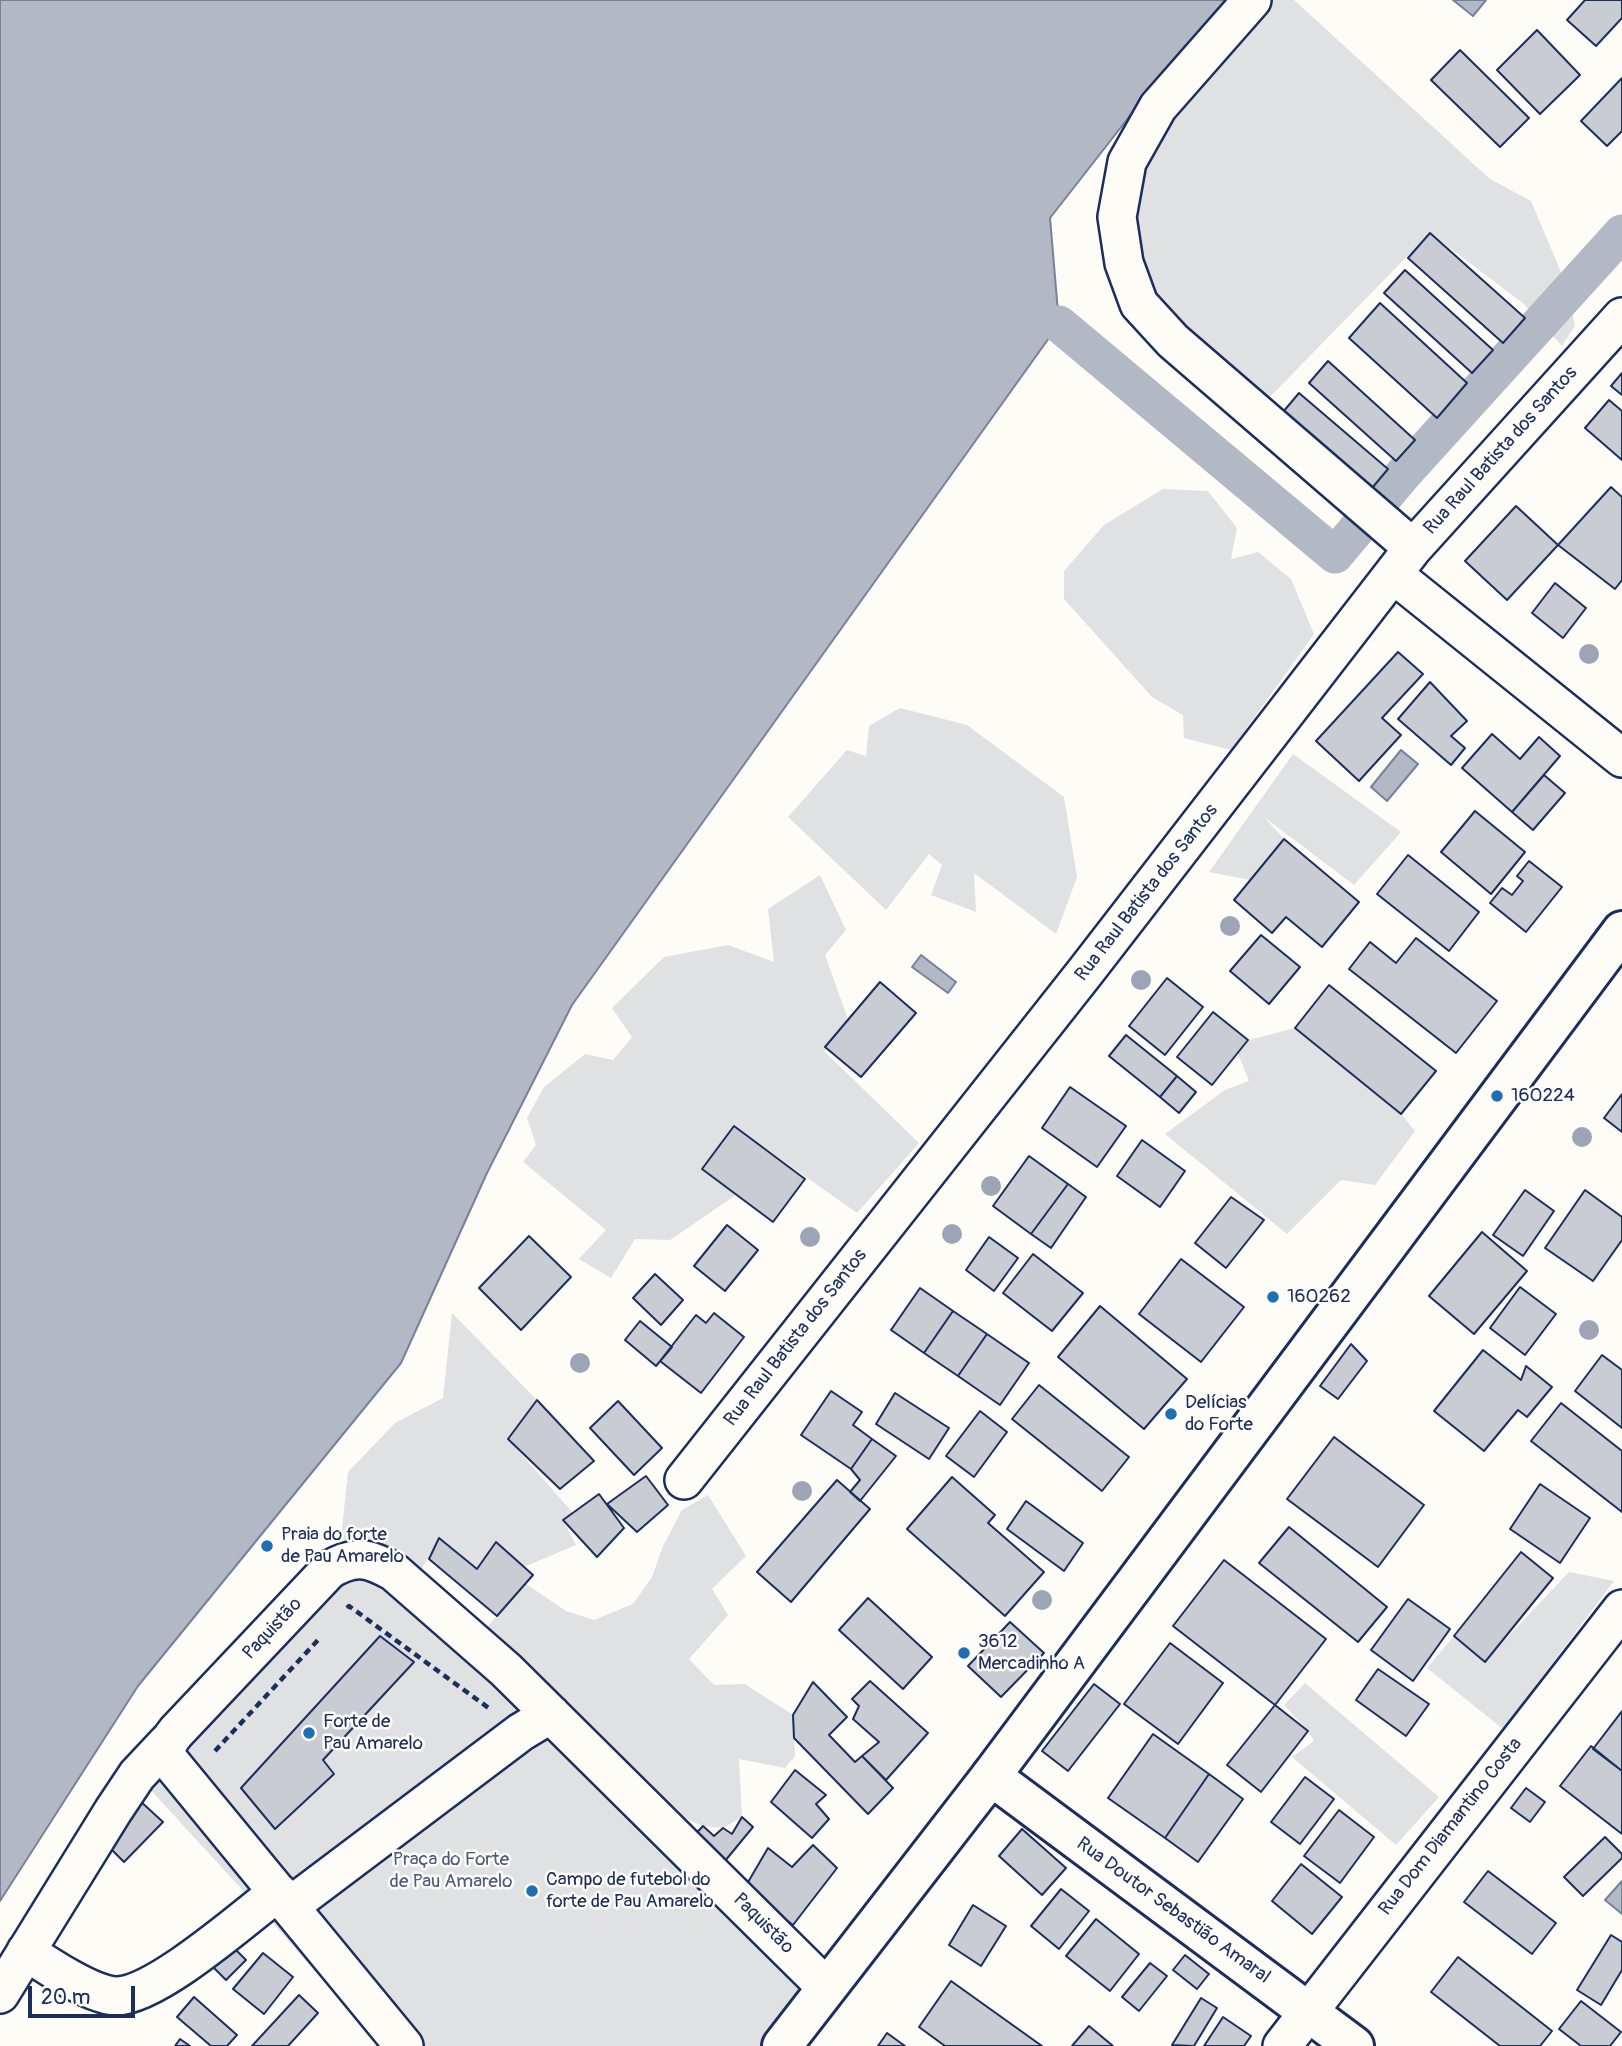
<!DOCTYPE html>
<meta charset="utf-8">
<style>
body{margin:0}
#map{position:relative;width:1622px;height:2046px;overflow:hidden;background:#fdfcf7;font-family:Pangolin,sans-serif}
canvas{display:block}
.scale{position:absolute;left:28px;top:1986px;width:107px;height:32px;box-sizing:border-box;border:4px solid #1b2f5e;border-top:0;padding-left:9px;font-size:21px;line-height:24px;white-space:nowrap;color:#1b2f5e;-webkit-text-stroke:5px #fdfcf7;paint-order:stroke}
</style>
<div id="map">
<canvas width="1622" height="2046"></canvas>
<div class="scale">20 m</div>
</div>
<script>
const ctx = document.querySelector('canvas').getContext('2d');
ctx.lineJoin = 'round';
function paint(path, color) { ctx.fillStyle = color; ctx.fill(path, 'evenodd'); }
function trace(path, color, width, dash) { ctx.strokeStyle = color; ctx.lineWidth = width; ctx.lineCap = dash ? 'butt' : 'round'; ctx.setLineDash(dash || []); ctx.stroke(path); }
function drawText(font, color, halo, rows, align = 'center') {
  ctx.font = font + ' Pangolin,sans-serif'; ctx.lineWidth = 5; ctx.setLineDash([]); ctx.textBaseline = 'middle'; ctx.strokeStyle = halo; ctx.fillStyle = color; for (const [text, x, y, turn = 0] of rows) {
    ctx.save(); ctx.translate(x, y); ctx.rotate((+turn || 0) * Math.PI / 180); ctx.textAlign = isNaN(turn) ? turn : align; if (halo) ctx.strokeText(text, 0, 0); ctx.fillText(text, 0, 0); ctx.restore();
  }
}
paint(new Path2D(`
 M1266,0H1294L1490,179L1531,201L1566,284L1575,326L1562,346L1524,304L1430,233L1259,408L1144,299L1126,218L1150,144Z
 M1163,489L1208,491L1237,528L1231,559L1258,552L1291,579L1314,634L1231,750L1184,738L1183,715L1152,697L1064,599V571L1104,525Z
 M900,708L967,725L1064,797L1077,877L1056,934L974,873L976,912L931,895L942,865L929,854L886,910L788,817L847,750L866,756L869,726Z
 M1293,754L1401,832L1354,885L1264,817L1284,839L1250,880L1209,872Z
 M820,875L846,930L825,955L850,1025L824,1051L919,1143L857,1213L734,1126L702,1169L736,1195L670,1240L635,1239L611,1278L579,1259L606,1230L523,1162L536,1145L527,1118L544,1087L585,1054L613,1060L632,1037L612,1008L664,957L728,945L774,962L768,909Z
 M1295,1028L1401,1114L1415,1131L1375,1185L1341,1180L1287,1234L1165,1134L1225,1090L1249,1081L1234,1044Z
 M452,1313L537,1400L508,1439L573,1513L563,1520L576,1545L524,1567L496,1542L477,1569L439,1539L417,1577L341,1538L348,1472L395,1423L443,1398Z
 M708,1495L746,1556L712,1589L728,1615L689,1659L714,1685L745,1684L793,1715L795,1756L785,1768L739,1759L742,1817L723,1828L703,1826L657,1806L478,1637L526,1584L566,1611L594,1620L633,1604L652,1577L663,1546L682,1510Z
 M349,1555L482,1659L804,1995L765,2046H381L269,1919L148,1787Z
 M1569,1572L1614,1581L1503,1729L1427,1668L1454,1636L1485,1661Z
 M1305,1683L1439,1797L1396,1845L1292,1757L1314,1741L1308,1731L1284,1705Z`), '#e0e1e3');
const water = new Path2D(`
 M0,0H1235L1179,53L1050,218L1059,324L572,1005L487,1173L401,1363L138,1686L0,1901Z
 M1453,0H1486L1473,16Z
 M1401,750L1418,764L1387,801L1371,787Z
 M921,955L956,982L948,993L912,967Z
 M1622,1881V1914L1605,1900Z`);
paint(water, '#b3b8c5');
trace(water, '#76819c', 2);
trace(new Path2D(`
 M1059,324L1335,555L1405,472L1622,233`), '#b3b8c5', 37);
const building = new Path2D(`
 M1585,0H1622V18L1596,46L1567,20Z
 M1537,30L1580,75L1540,114L1497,70Z
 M1460,50L1529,118L1500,147L1431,80Z
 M1622,78V131L1607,146L1581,121Z
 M1430,233L1525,318L1503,343L1408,258Z
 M1405,270L1493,350L1472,373L1384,293Z
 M1380,303L1467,383L1437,418L1349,338Z
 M1328,361L1415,440L1396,461L1309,383Z
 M1622,373V395L1611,386Z
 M1299,393L1388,469L1367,494L1278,418Z
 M1609,400L1622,411V460L1585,428Z
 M1611,487L1622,497V580L1615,589L1558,545Z
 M1516,506L1558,545L1507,600L1465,561Z
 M1555,583L1586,608L1563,638L1532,613Z
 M1398,652L1423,674L1382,718L1401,735L1359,781L1316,741Z
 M1430,682L1467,721L1451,736L1465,748L1451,765L1398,719Z
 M1492,734L1520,759L1539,737L1560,756L1512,812L1462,768Z
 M1544,775L1565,793L1533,830L1512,812Z
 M1475,811L1525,852L1491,894L1441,852Z
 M1284,839L1359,902L1322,947L1286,917L1272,933L1234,900Z
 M1408,855L1479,912L1449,951L1377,894Z
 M1529,861L1562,887L1526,932L1490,903L1502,888L1512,895L1523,881L1517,876Z
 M1261,935L1300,967L1269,1004L1230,971Z
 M1416,938L1497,1001L1456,1053L1349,969L1370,942L1396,963Z
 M1167,978L1203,1007L1165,1055L1129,1026Z
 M880,982L916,1013L861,1077L825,1047Z
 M1329,985L1436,1071L1401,1114L1295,1028Z
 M1213,1012L1248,1040L1212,1085L1177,1057Z
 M1126,1035L1177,1076L1160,1097L1109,1056Z
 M1177,1076L1196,1092L1179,1113L1160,1097Z
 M1070,1087L1126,1126L1097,1167L1042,1128Z
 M1622,1094V1132L1604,1118Z
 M734,1126L805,1179L773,1222L702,1169Z
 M1142,1140L1185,1171L1160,1207L1117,1176Z
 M1029,1156L1068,1184L1031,1234L993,1206Z
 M1068,1184L1086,1197L1051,1248L1031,1234Z
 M1525,1190L1554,1211L1523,1256L1493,1235Z
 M1585,1190L1622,1217V1240L1593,1281L1545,1248Z
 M1231,1197L1264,1220L1226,1268L1195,1243Z
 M727,1225L758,1250L725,1291L694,1266Z
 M1482,1232L1527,1271L1474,1334L1429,1296Z
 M529,1236L571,1277L521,1330L479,1288Z
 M989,1237L1018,1258L994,1291L966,1270Z
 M1033,1254L1083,1293L1052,1331L1003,1293Z
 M1181,1259L1244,1307L1201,1362L1139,1314Z
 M655,1274L683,1300L661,1325L633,1298Z
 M1520,1287L1556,1314L1525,1355L1490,1328Z
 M920,1288L953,1311L924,1353L891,1330Z
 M1100,1306L1187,1379L1144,1429L1058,1357Z
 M953,1311L987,1334L958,1376L924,1353Z
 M714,1313L744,1337L701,1393L660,1361L696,1315L706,1323Z
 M640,1321L672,1347L656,1366L625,1340Z
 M987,1334L1029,1363L1000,1405L958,1376Z
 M1351,1344L1367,1361L1338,1399L1320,1386Z
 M1483,1350L1521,1380L1526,1366L1552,1387L1527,1417L1518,1410L1484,1451L1434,1411Z
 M1602,1355L1622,1370V1428L1575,1391Z
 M1039,1385L1129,1457L1102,1491L1012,1419Z
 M831,1391L862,1412L853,1425L872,1439L851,1469L801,1435Z
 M895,1393L949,1428L929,1459L876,1424Z
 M537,1400L594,1461L560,1489L508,1439Z
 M618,1401L662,1448L634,1475L590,1428Z
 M1561,1403L1622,1451V1512L1531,1441Z
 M980,1411L1007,1432L974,1477L946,1456Z
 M1334,1437L1424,1505L1378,1567L1287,1499Z
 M872,1439L896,1456L860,1501L850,1492L860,1480L851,1469Z
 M646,1476L668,1505L637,1532L607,1504Z
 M952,1477L995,1515L988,1523L1044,1572L1005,1616L907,1529Z
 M837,1480L870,1509L791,1602L757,1572Z
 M1540,1484L1590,1518L1560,1563L1510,1529Z
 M599,1494L624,1528L597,1557L563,1520Z
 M1026,1501L1083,1543L1064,1571L1007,1529Z
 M1289,1527L1387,1607L1358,1642L1259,1563Z
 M439,1538L477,1569L496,1542L533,1575L497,1616L429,1559Z
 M1521,1552L1553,1578L1485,1662L1454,1636Z
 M1224,1560L1326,1639L1275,1705L1173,1626Z
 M868,1598L932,1657L903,1689L839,1630Z
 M1408,1599L1450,1629L1413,1681L1371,1650Z
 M1010,1622L1044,1653L1001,1697L968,1666Z
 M380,1636L414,1662L323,1760L334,1774L275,1829L241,1788Z
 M1170,1643L1223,1683L1178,1744L1124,1704Z
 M1378,1669L1429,1704L1406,1736L1356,1700Z
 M870,1681L928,1733L886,1780L862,1756L879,1742L853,1719L859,1706L852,1699Z
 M813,1682L847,1717L829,1735L855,1762L862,1756L893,1788L868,1814L794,1738L793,1715Z
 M1094,1684L1120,1704L1068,1771L1042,1751Z
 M1275,1705L1308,1731L1261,1792L1227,1765Z
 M1622,1711V1771L1593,1749Z
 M1153,1734L1209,1774L1165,1838L1108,1798Z
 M1591,1746L1622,1771V1834L1560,1786Z
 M795,1770L826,1795L816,1804L829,1819L812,1838L771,1802Z
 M1209,1774L1243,1799L1198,1862L1165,1838Z
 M1305,1777L1334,1799L1300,1844L1271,1822Z
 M1526,1788L1545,1802L1530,1822L1511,1808Z
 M139,1800L163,1822L124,1862L101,1839Z
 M1339,1810L1374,1837L1340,1883L1304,1856Z
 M742,1817L753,1827L720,1867L689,1841L703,1826L714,1836L723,1828L732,1834Z
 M1022,1829L1066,1868L1042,1895L999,1856Z
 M1605,1837L1622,1854V1858L1583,1896L1564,1877Z
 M813,1845L837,1868L793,1925L744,1889L768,1848L792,1867Z
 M1301,1864L1342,1897L1312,1934L1272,1901Z
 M1488,1871L1556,1923L1532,1954L1464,1902Z
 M1061,1889L1089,1911L1059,1949L1031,1926Z
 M973,1905L1006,1926L981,1966L949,1945Z
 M1096,1919L1139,1954L1110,1991L1066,1956Z
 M1611,1935L1622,1942V1970L1601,2005L1577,1990Z
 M229,1943L246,1960L226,1980L209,1963Z
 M263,1953L293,1977L264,2014L233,1989Z
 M1185,1955L1209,1974L1197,1989L1173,1970Z
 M1458,1957L1552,2031L1540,2046H1500L1431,1992Z
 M1150,1963L1167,1976L1139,2011L1122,1997Z
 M951,1981L1042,2046H945L919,2027Z
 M299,1995L318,2013L288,2046H252Z
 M194,1997L237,2035L227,2046H211L177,2017Z
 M1201,1998L1217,2008L1194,2046L1172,2045Z
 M1581,2001L1621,2032L1610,2046H1581L1559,2029Z
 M1223,2017L1251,2036L1244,2046H1204Z
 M1089,2026L1113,2046H1072Z
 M887,2033L905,2046H878Z
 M180,2039L190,2046H175Z`);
paint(building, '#c9ccd3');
trace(building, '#1b2f5e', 2);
const street = new Path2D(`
 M1252,0L1158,107L1127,162L1117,217L1124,263L1139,304L1173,341L1413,548
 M1393,574L1622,758
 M684,1480L1086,971L1413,548L1622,317
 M290,1906L521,1732L551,1714
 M26,1951C46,1965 93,1996 117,1996C157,1995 244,1918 278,1892
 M0,1994L113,1811L137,1775L168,1742
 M404,2046L168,1759C165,1747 168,1742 176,1732L329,1570C355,1554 369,1558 394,1572L506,1670L826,1987
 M1282,2046L1622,1609`);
const secondary = new Path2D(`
 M991,1776L1354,2046`);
const primary = new Path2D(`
 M782,2046L991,1776L1622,931`);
trace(street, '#1b2f5e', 42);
trace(secondary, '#1b2f5e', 44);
trace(primary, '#1b2f5e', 44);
trace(new Path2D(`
 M347,1608L349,1606L490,1709
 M215,1751L318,1640`), '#1b2f5e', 4.5, [7, 5]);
trace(street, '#fdfcf7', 37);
trace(secondary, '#fdfcf7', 38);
trace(primary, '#fdfcf7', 38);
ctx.fillStyle = '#9ca4b5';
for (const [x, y] of [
 [1589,654],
 [1230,926],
 [1141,980],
 [1582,1137],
 [991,1186],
 [952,1234],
 [810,1237],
 [1589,1330],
 [580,1363],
 [802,1491],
 [1042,1600]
]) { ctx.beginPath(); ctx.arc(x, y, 10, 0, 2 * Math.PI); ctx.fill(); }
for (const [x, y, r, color] of [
 [1497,1096,7,"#1f6fb2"],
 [1273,1297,7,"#1f6fb2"],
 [1171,1414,7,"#1f6fb2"],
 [267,1546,7,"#1f6fb2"],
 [964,1653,7,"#1f6fb2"],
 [309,1733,7,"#1f6fb2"],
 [532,1891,7,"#1f6fb2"]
]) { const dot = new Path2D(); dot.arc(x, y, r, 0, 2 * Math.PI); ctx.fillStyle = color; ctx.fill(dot); trace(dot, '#fdfcf7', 2.5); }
drawText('19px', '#1b2f5e', '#fdfcf7', [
 ["Rua Raul Batista dos Santos",1501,451,-48],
 ["Rua Raul Batista dos Santos",1147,893,-52],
 ["Rua Raul Batista dos Santos",796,1338,-52],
 ["Paquistão",273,1629,-47],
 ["Rua Dom Diamantino Costa",1451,1827,-52],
 ["Rua Doutor Sebastião Amaral",1173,1911,36],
 ["Paquistão",763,1924,45]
]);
drawText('19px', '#1b2f5e', '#fdfcf7', [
 ["160224",1511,1096],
 ["160262",1287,1297],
 ["Delícias",1185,1403],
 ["do Forte",1185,1425],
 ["Praia do forte",281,1535],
 ["de Pau Amarelo",281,1557],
 ["3612",978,1642],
 ["Mercadinho A",978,1664],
 ["Forte de",323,1722],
 ["Pau Amarelo",323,1744],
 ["Campo de futebol do",546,1880],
 ["forte de Pau Amarelo",546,1902]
], 'left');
drawText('19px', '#4c5c7f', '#fdfcf7', [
 ["Praça do Forte",451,1860],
 ["de Pau Amarelo",451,1882]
]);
</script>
